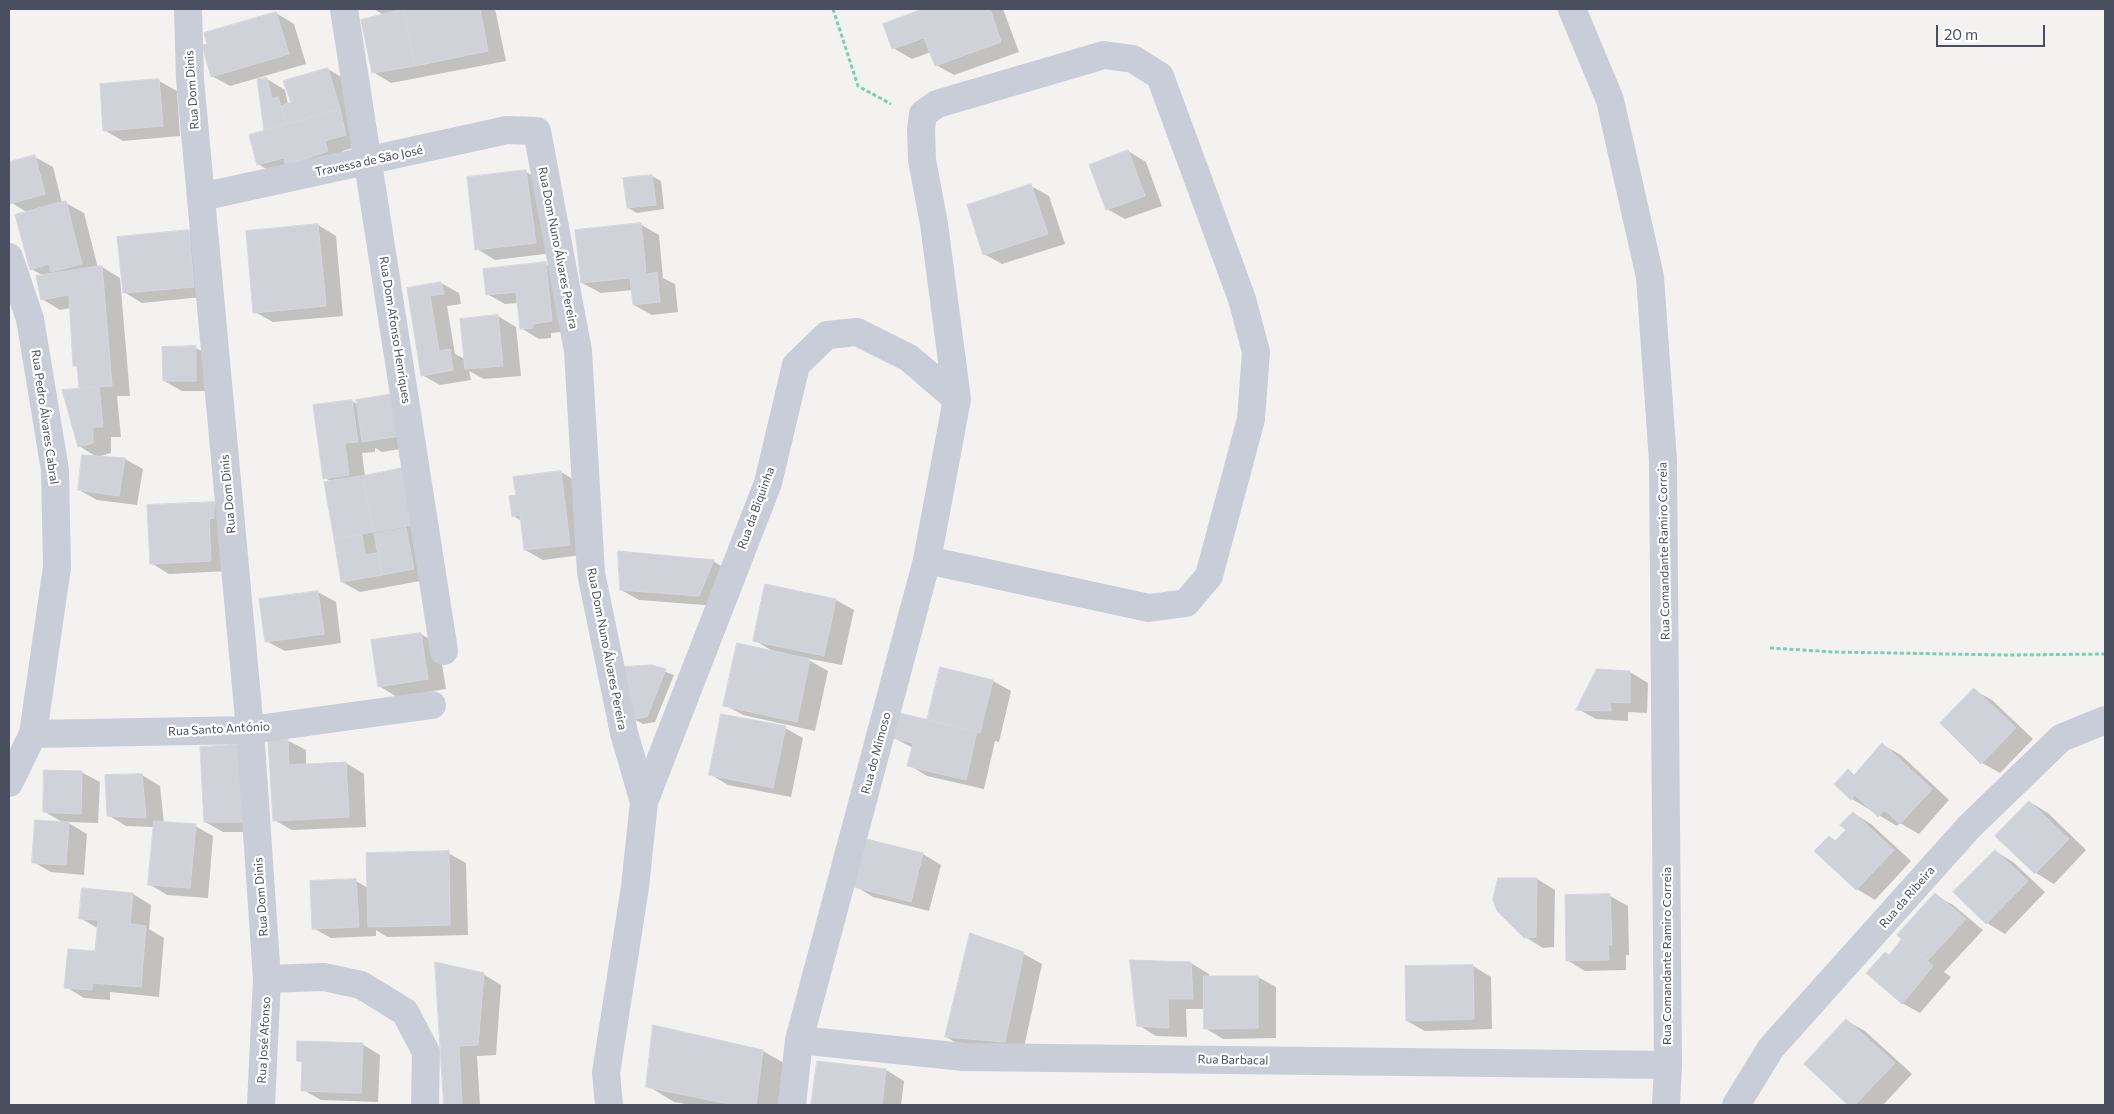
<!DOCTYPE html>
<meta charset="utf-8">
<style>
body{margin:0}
#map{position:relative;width:2114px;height:1114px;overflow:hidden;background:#f4f2f1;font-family:Commissioner,sans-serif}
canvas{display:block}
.frame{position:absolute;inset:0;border:10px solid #494f5f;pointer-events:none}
.scale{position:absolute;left:1936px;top:25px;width:109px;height:22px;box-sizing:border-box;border:2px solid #494f5f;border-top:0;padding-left:6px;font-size:15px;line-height:18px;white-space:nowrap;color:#494f5f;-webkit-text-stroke:4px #fff;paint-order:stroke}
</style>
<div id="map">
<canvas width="2114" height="1114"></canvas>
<div class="frame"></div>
<div class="scale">20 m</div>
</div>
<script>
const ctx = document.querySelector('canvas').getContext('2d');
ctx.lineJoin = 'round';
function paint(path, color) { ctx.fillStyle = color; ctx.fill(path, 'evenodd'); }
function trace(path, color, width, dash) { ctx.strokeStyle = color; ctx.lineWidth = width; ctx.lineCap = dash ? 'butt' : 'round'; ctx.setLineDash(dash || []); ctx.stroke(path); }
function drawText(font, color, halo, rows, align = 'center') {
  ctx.font = font + ' Commissioner,sans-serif'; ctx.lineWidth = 4.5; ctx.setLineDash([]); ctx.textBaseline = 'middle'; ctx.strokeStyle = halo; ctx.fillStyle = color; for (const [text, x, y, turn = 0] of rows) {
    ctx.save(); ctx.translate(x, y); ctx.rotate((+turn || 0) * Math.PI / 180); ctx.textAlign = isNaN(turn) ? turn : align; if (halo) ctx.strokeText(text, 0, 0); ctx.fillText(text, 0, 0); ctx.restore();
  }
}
paint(new Path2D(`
 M374,9H495L506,61L391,83L373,72L385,16Z
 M927,9H1003L1019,52L954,75L936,65L931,52L912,59L893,48L885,25Z
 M276,13L294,24L306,64L230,86L212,76Z
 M328,69L346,80L364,145L342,151L345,162L276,175L258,164L265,131L258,81L267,79L285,90L288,104L292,103Z
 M159,81L177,91L180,136L123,141L104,130Z
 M1128,151L1146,162L1162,206L1125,219L1107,209Z
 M35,157L53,167L62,203H66L84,213L98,268L102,267L120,278L130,396H117L121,437H111V453L97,457L79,446L81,389L79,368L74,365L71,308L60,310L42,299L44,276L31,269L28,213L12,203L9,193V164Z
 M526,172L544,182L553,253L495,260L477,249Z
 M652,176L661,181L664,209L637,213L628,208Z
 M1031,186L1049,196L1065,244L1002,264L984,254Z
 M640,224L659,235L663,278L675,284L678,312L652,315L634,305L633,290L601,293L582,283Z
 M318,225L336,236L343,316L273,322L255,312Z
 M189,231L207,242L212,296L142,303L124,292Z
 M545,264L563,274L569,331L551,333V338L539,339L521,328L519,303L505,304L487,294Z
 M441,283L459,293L461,304L447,306L455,354L465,359L498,316L516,327L521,376L484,379L469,371L471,380L440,385L422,375L408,289Z
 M196,348L214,358V391H182L164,381Z
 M352,401L418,446L382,452L375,448V452L362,453L365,476L403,470L431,579L360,592L342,582L325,484L332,482L325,478Z
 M125,459L143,469L137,505L97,500L79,490Z
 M561,472L579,483L588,554L543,560L525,550L522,521L513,516L517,497L515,478Z
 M213,503L231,514L229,571L169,574L151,563Z
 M713,561L731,572L717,606L639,600L621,590Z
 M766,585L836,600L854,610L842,665L805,658L828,671L815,731L743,715L725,705L776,653L754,640Z
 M318,592L336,602L341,643L285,651L266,641Z
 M421,634L439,645L446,689L397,697L379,686Z
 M652,667L674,675L655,722L643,724L634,719Z
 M941,668L993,681L1011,691L999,742L995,741L984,789L927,776L909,765L913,748L894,738L928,721Z
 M1630,672L1648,683L1647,713L1628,712V721L1596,719L1578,709Z
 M1974,690L1992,700L2033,739L2000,773L1982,763Z
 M785,728L803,738L791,797L728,785L710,774Z
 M287,740L306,750V765L346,763L364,774L366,827L292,830L274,820Z
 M1883,745L1901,755L1949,800L1919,834L1900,823L1897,826L1852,799L1848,771L1855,775Z
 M201,749L264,832H223L205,822Z
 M81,772L100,782L98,823L67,822L87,834L84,875L51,872L33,862L64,823L45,812Z
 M142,775L160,786L164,823L195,826L213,836L208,898L167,895L149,884L154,827L126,826L108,815Z
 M2030,802L2048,813L2086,850L2054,884L2036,873L1997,836Z
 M1853,813L1871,824L1911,861L1875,900L1857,889L1829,837L1836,841L1848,830Z
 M866,840L923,854L941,865L929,911L873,897L855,886Z
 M1995,851L2013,862L2045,892L2005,934L1987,923L1955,892Z
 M448,853L466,863L468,935L387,937L376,930V936L331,938L313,928L356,881L368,888Z
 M1537,879L1555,890L1554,947L1543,948L1525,937Z
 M133,894L151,905L149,929L164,938L159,997L110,992V1000L84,998L66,987L96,952L99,929L80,918Z
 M1935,895L1953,905L1983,930L1944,972L1951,977L1920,1013L1902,1003L1890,956Z
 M1610,896L1628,906L1629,955H1626V970L1585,971L1567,960Z
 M971,934L1024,954L1042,964L1023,1052L964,1047L946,1037Z
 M1191,963L1209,974V977H1258L1276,987V1038L1223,1039L1205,1028V1009H1186L1187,1037L1156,1036L1138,1025Z
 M437,964L483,974L501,985L496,1055L477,1056L480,1105H445Z
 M1473,966L1491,977L1492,1029L1425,1031L1407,1021Z
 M1847,1021L1865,1031L1912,1074L1883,1105H1850L1806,1064Z
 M654,1027L763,1051L789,1066L784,1105H691L674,1102L648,1086Z
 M362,1044L380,1055L378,1102L321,1100L303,1090L304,1064L298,1060Z
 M818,1062L886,1070L904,1081L901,1105H812Z`), '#0003');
const building = new Path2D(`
 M404,9H480L488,51L415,66Z
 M404,9L415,66L372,73L361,20Z
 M923,9H990L1001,42L935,66L924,38L892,49L883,24Z
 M276,12L289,54L211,77L202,45L207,44L204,33Z
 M328,68L340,109L287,124L281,106L291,102L283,81Z
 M267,78L272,99L278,97L287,124L264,130L257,79Z
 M159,79L163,126L103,131L100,84Z
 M340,109L346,135L325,141L328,151L286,166L284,158L257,165L249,135Z
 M1128,150L1145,196L1106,210L1089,165Z
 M35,155L45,194L10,204L9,162Z
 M526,170L536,243L475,250L467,177Z
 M652,175L656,205L627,208L623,178Z
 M1031,184L1048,234L983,255L967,205Z
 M66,201L82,264L51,272L49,264L30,270L15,215Z
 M641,223L646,274L657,272L660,302L633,305L630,278L581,283L575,230Z
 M318,224L326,306L253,313L246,231Z
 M189,230L194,287L123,293L117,237Z
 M546,262L552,321L533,324V328L520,329L516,292L486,295L483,269Z
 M102,266L112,386L79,388L77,366H73L69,295L41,300L36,276Z
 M441,282L444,294L430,296L439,351L450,349L453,370L421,376L407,288Z
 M498,315L503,366L465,369L460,319Z
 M196,346V381H163L162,347Z
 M99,387L103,427H93V443L78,447L62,390Z
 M393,394L400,436L362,442L356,400Z
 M352,400L358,442L345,443L349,475L323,479L313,405Z
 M82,455L125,458L119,496L78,490Z
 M403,468L413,525L373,532L363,476Z
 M561,471L570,545L524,550L520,515L512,517L509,496L516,495L513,477Z
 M363,476L373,532L334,539L324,482Z
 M214,502V518L209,519L211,561L150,564L147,505Z
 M406,528L414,569L382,575L374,534Z
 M362,534L365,555L378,553L382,575L341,582L334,539Z
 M618,551L714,560L699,596L620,590Z
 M765,584L836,599L824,656L753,641Z
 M318,591L324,634L265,642L259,599Z
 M421,633L428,679L378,687L371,640Z
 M737,643L810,659L797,722L723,706Z
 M652,665L666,669L647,717L633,719L624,667Z
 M940,667L993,680L980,733L927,720Z
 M1597,669L1630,671V703L1610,702L1611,711L1576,710Z
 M1974,688L2016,728L1981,764L1940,723Z
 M899,713L977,731L966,780L907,766L913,743L893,738Z
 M721,714L786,726L773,788L709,775Z
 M288,739L289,765L346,762L349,817L273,821L268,740Z
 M1882,743L1932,789L1900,824L1884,810L1878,817L1855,795L1851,800L1834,784L1848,769L1854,775Z
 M244,744L247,822H204L200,747Z
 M44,770L82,771L81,814L43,812Z
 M142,774L146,818L107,816L105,775Z
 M2029,801L2069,839L2035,874L1995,836Z
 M1853,812L1894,850L1856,890L1814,851L1829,836L1835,841L1846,830L1840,825Z
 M35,820L69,822L66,865L32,863Z
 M154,821L196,824L190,888L148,885Z
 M866,839L923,853L911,902L854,887Z
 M1995,850L2028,881L1986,924L1953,892Z
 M449,851L450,925L368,927L366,853Z
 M1498,878H1537L1536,937L1524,938L1497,911L1493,900Z
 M356,879L359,927L312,929L310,881Z
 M82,888L133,893L130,924L146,926L141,987L93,983L92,990L64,988L68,949L95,951L98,920L79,919Z
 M1935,893L1966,919L1927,961L1897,935Z
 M1610,894L1612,945H1608L1609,960L1566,961L1565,895Z
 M970,933L1024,952L1005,1042L945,1037Z
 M1902,939L1933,966L1902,1004L1866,973L1885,952L1889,955Z
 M1130,960L1191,962L1193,999H1168L1169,1028L1137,1026Z
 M435,962L484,973L478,1045L459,1046L462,1105H444Z
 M1473,965L1474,1019L1406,1021L1405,966Z
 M1204,976H1258V1028L1204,1029Z
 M1846,1019L1895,1063L1855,1105H1848L1804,1064Z
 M653,1025L763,1050L756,1105H733L646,1087Z
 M297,1041L363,1043L361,1093L301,1091L302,1062L297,1061Z
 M817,1061L886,1069L882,1105H811Z`);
paint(building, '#d0d2d9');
trace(building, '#d5d6dd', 1);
trace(new Path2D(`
 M833,9L858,86L891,104
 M1770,648L1834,652L2007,655L2105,654`), '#78cfb9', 3, [4, 2.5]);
trace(new Path2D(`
 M188,9L190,79L250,730L267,979L261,1105
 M344,9L444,651
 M201,197L507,130L537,131L578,351L591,573L624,733L644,802L635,887L606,1073L609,1105
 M9,257L30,319L55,470L57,567L33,734L9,783
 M33,734L250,730L432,705
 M644,802L768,483L796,365L827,335L857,332L909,358L957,399
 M267,979L324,977L361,985L405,1012L426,1052L425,1105
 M799,1040L964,1057L1668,1065
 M792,1105L799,1040L927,560L957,399L934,224L922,160L921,129L923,114L937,104L1104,55L1133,59L1160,76L1242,299L1256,352L1251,419L1209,576L1186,603L1149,608L927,560
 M1736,1105L1771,1048L1969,827L2061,738L2105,720`), '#c8cdd8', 28);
trace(new Path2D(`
 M1572,9L1610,100L1650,277L1663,461L1668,1065L1666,1105`), '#c8cdd8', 28);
drawText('12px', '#494f5f', '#fff', [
 ["Rua Dom Dinis",192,90,-94],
 ["Travessa de São José",369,161,-12],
 ["Rua Dom Nuno Álvares Pereira",558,248,79],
 ["Rua Dom Afonso Henriques",395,330,81],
 ["Rua Pedro Álvares Cabral",45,417,82],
 ["Rua Dom Dinis",228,494,-95],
 ["Rua da Biquinha",756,508,-70],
 ["Rua Comandante Ramiro Correia",1664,551,-91],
 ["Rua Dom Nuno Álvares Pereira",607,649,79],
 ["Rua Santo António",219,729,-3],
 ["Rua do Mimoso",876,753,-75],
 ["Rua Dom Dinis",261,897,-94],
 ["Rua da Ribeira",1907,897,-49],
 ["Rua Comandante Ramiro Correia",1667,956,-90],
 ["Rua José Afonso",264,1040,-87],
 ["Rua Barbacal",1233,1060,1]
]);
</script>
